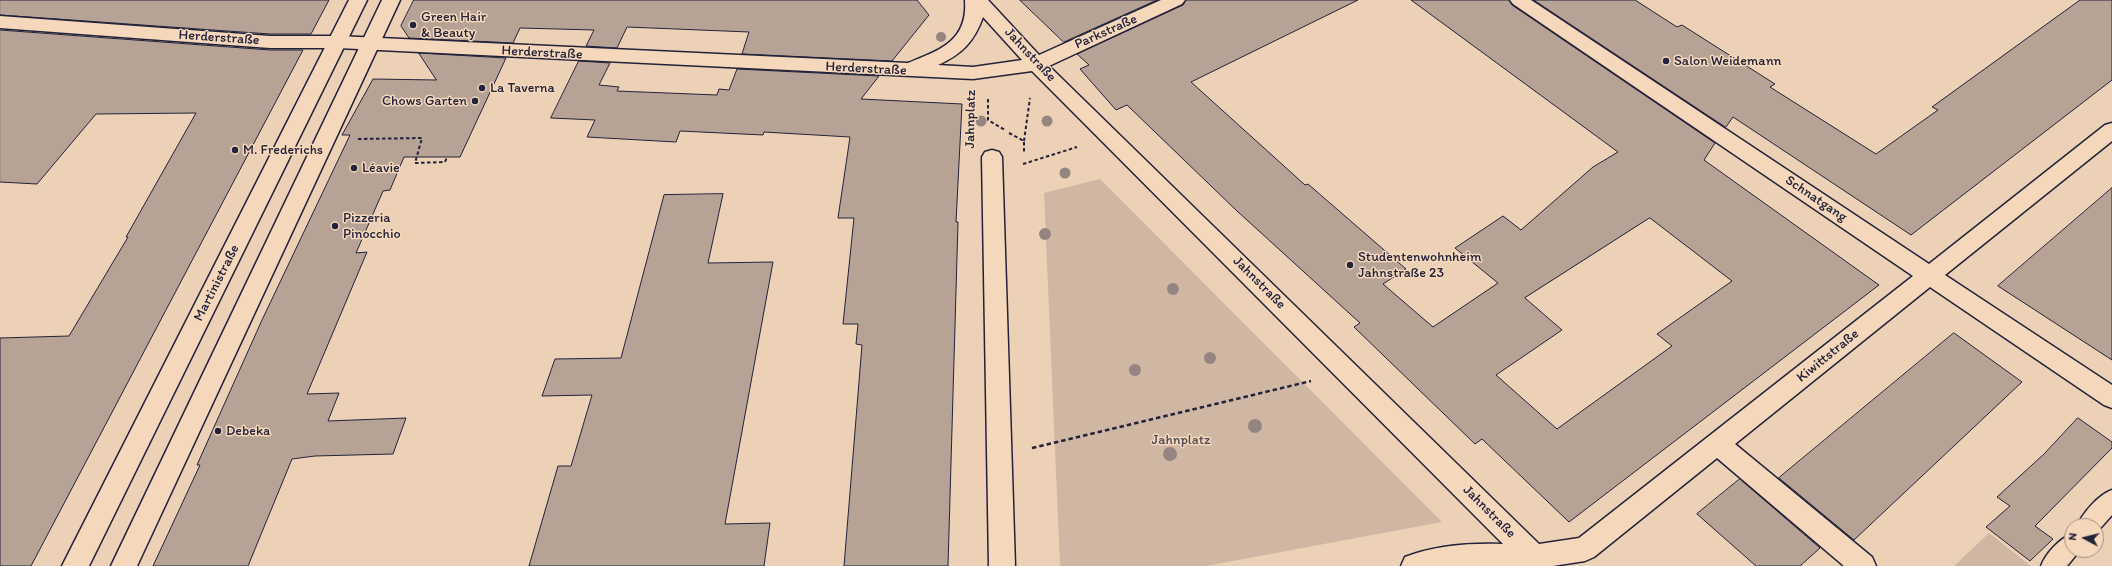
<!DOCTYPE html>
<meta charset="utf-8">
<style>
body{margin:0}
#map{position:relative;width:2112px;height:566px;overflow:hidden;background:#edd1b6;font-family:Itim,sans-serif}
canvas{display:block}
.north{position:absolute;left:2064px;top:518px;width:40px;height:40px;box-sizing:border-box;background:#f5d8bb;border:1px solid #a18f88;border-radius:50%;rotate:277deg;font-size:11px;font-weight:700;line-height:16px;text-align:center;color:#22223b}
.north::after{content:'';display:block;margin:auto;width:14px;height:18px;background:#22223b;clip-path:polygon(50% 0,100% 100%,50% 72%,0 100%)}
</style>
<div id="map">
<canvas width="2112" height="566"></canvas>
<div class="north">N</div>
</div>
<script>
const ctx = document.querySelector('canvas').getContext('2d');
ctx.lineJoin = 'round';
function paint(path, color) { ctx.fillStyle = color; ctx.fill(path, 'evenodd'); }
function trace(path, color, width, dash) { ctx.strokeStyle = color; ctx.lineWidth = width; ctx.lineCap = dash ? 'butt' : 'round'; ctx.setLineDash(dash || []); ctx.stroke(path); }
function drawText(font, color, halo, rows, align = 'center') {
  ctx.font = font + ' Itim,sans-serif'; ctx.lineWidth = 3; ctx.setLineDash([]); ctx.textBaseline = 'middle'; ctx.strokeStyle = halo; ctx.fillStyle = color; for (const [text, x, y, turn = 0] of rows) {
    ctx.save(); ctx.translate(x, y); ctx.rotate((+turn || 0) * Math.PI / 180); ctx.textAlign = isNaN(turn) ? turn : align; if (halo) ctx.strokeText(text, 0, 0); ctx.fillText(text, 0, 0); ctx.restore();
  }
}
paint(new Path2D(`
 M1100,179L1442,522L1206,566H1060L1044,193Z
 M1989,533L2031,566H1954Z`), '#cfb7a4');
const building = new Path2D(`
 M0,0H329L311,34H270L0,15Z
 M414,0H917L929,15L892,61L742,54L749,32L627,27L617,48L586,46L594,30L520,28L513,43L409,38L401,26Z
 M1020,0H1157L1064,42Z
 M1186,0H1358L1191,82L1305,185L1308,184L1406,269L1383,284L1433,327L1498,283L1455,248L1503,216L1521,230L1593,167L1618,152L1411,0H1509L1512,5L1715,143L1704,160L1879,285L1569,522L1482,439L1475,444L1354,327L1360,323L1237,211L1127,105L1116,110L1080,69L1089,65L1077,54L1183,5ZM1650,218L1732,281L1657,334L1672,346L1557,429L1496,375L1562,330L1525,298Z
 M1534,0H1635L1677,27L1682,25L1775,84L1770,87L1876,154L1938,110L1932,107L2080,0H2112V80L1911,235L1733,117L1726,127Z
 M0,30L270,50H303L31,566H0V338L69,336L128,237H126L196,113L96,114L37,184L0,182Z
 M419,53L506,58L460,157H404L390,190L383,191L356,253L367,252L307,394L339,393L328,421L406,418L393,454L315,456L292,459L248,566H153L200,465H197L262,320L350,135H342L373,79L436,80Z
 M579,61L610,63L599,85L619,87L617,91L717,95L719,89L729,90L737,69L879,76L861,99L962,104L956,222H958L948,566H844L862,345L856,344L858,324H843L854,218H838L850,137L764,132L763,135L680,131L676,142L587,137L595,120L551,118Z
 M2112,188V360L1998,286Z
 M723,194L708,263L773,262L725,524L770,523L764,566H529L558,466H571L592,395L542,396L555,359L621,358L664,195Z
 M1954,333L2022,382L1854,540L1779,478Z
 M2078,418L2112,442V448L2035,526L2053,539L2030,561L1986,527L2010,506L1997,497L2044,454Z
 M1740,479L1820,548L1800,566H1756L1697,514Z`);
paint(building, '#b7a395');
trace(building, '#22223b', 1);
const lane = new Path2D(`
 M2112,490V515L2096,533V526H2077C2083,513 2098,495 2112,490Z
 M2072,534V550H2080L2067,566H2041C2046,553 2059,539 2072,534Z`);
const street = new Path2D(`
 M965,0H988L1039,55L1161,0H1185L1182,4L1049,66L1539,544L1579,538L1913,276L1513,4L1510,0H1531L1929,264L2105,125L2112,123V141L1945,275L2112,385V408L2104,405L1930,287L1735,444L1872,557L1876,566H1844L1717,458L1594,557L1585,561L1553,566H1401L1405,557C1436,545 1471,543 1503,544L1032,71L973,79L338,48H270L0,28V16L270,36H338L908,63C940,50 968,41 965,0ZM983,17L1022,60L973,67L938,65C962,54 974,42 983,17Z
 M992,150L999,152L1002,157L1015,566H989L982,157L985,152Z`);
const secondary = new Path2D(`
 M349,0H367L89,566H62Z
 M382,0H400L137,566H111Z`);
trace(lane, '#22223b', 3);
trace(street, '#22223b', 3);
trace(secondary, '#22223b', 3);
trace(new Path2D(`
 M988,99V120L1005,130
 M1009,133L1024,141V154
 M971,138L972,99
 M358,139L422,138L415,163L445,162L447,157
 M1024,141L1030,98
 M1023,164L1077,147`), '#22223b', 2, [3.5, 2.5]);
trace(new Path2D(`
 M1032,448L1311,381`), '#22223b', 2.5, [4.5, 3]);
paint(lane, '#f5d8bb');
paint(street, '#f5d8bb');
paint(secondary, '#f5d8bb');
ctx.fillStyle = '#958581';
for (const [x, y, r] of [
 [941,37,5],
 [981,121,5.5],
 [1047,121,5.5],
 [1065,173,5.5],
 [1045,234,6],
 [1173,289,6],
 [1210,358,6],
 [1135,370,6],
 [1255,426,7],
 [1170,454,7]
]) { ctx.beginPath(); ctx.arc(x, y, r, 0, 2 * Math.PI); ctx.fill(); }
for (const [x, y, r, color] of [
 [413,25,4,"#22223b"],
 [1666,61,4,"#22223b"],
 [482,88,4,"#22223b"],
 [475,101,4,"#22223b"],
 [235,150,4,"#22223b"],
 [354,168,4,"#22223b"],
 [335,226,4,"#22223b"],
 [1350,265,4,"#22223b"],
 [218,431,4,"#22223b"]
]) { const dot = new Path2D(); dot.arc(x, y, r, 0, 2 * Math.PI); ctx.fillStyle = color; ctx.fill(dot); trace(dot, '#f5d8bb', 1.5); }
drawText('14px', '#22223b', '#f5d8bb', [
 ["Green Hair",421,17],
 ["& Beauty",421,33],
 ["Salon Weidemann",1674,61],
 ["La Taverna",490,88],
 ["Chows Garten",467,101,"right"],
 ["M. Frederichs",243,150],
 ["Léavie",362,168],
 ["Pizzeria",343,218],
 ["Pinocchio",343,234],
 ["Studentenwohnheim",1358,257],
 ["Jahnstraße 23",1358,273],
 ["Debeka",226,431]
], 'left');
drawText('14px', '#22223b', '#f5d8bb', [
 ["Parkstraße",1106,32,-24],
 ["Herderstraße",219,38,4],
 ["Herderstraße",542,53,3],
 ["Jahnstraße",1030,55,47],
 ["Herderstraße",866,69,3],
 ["Jahnplatz",971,119,-89],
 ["Schnatgang",1816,199,34],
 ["Martinistraße",217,283,-63],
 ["Jahnstraße",1259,283,45],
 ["Kiwittstraße",1828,356,-39],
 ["Jahnstraße",1489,512,45]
]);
drawText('14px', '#4d4755', '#f5d8bb', [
 ["Jahnplatz",1181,440]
]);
</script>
